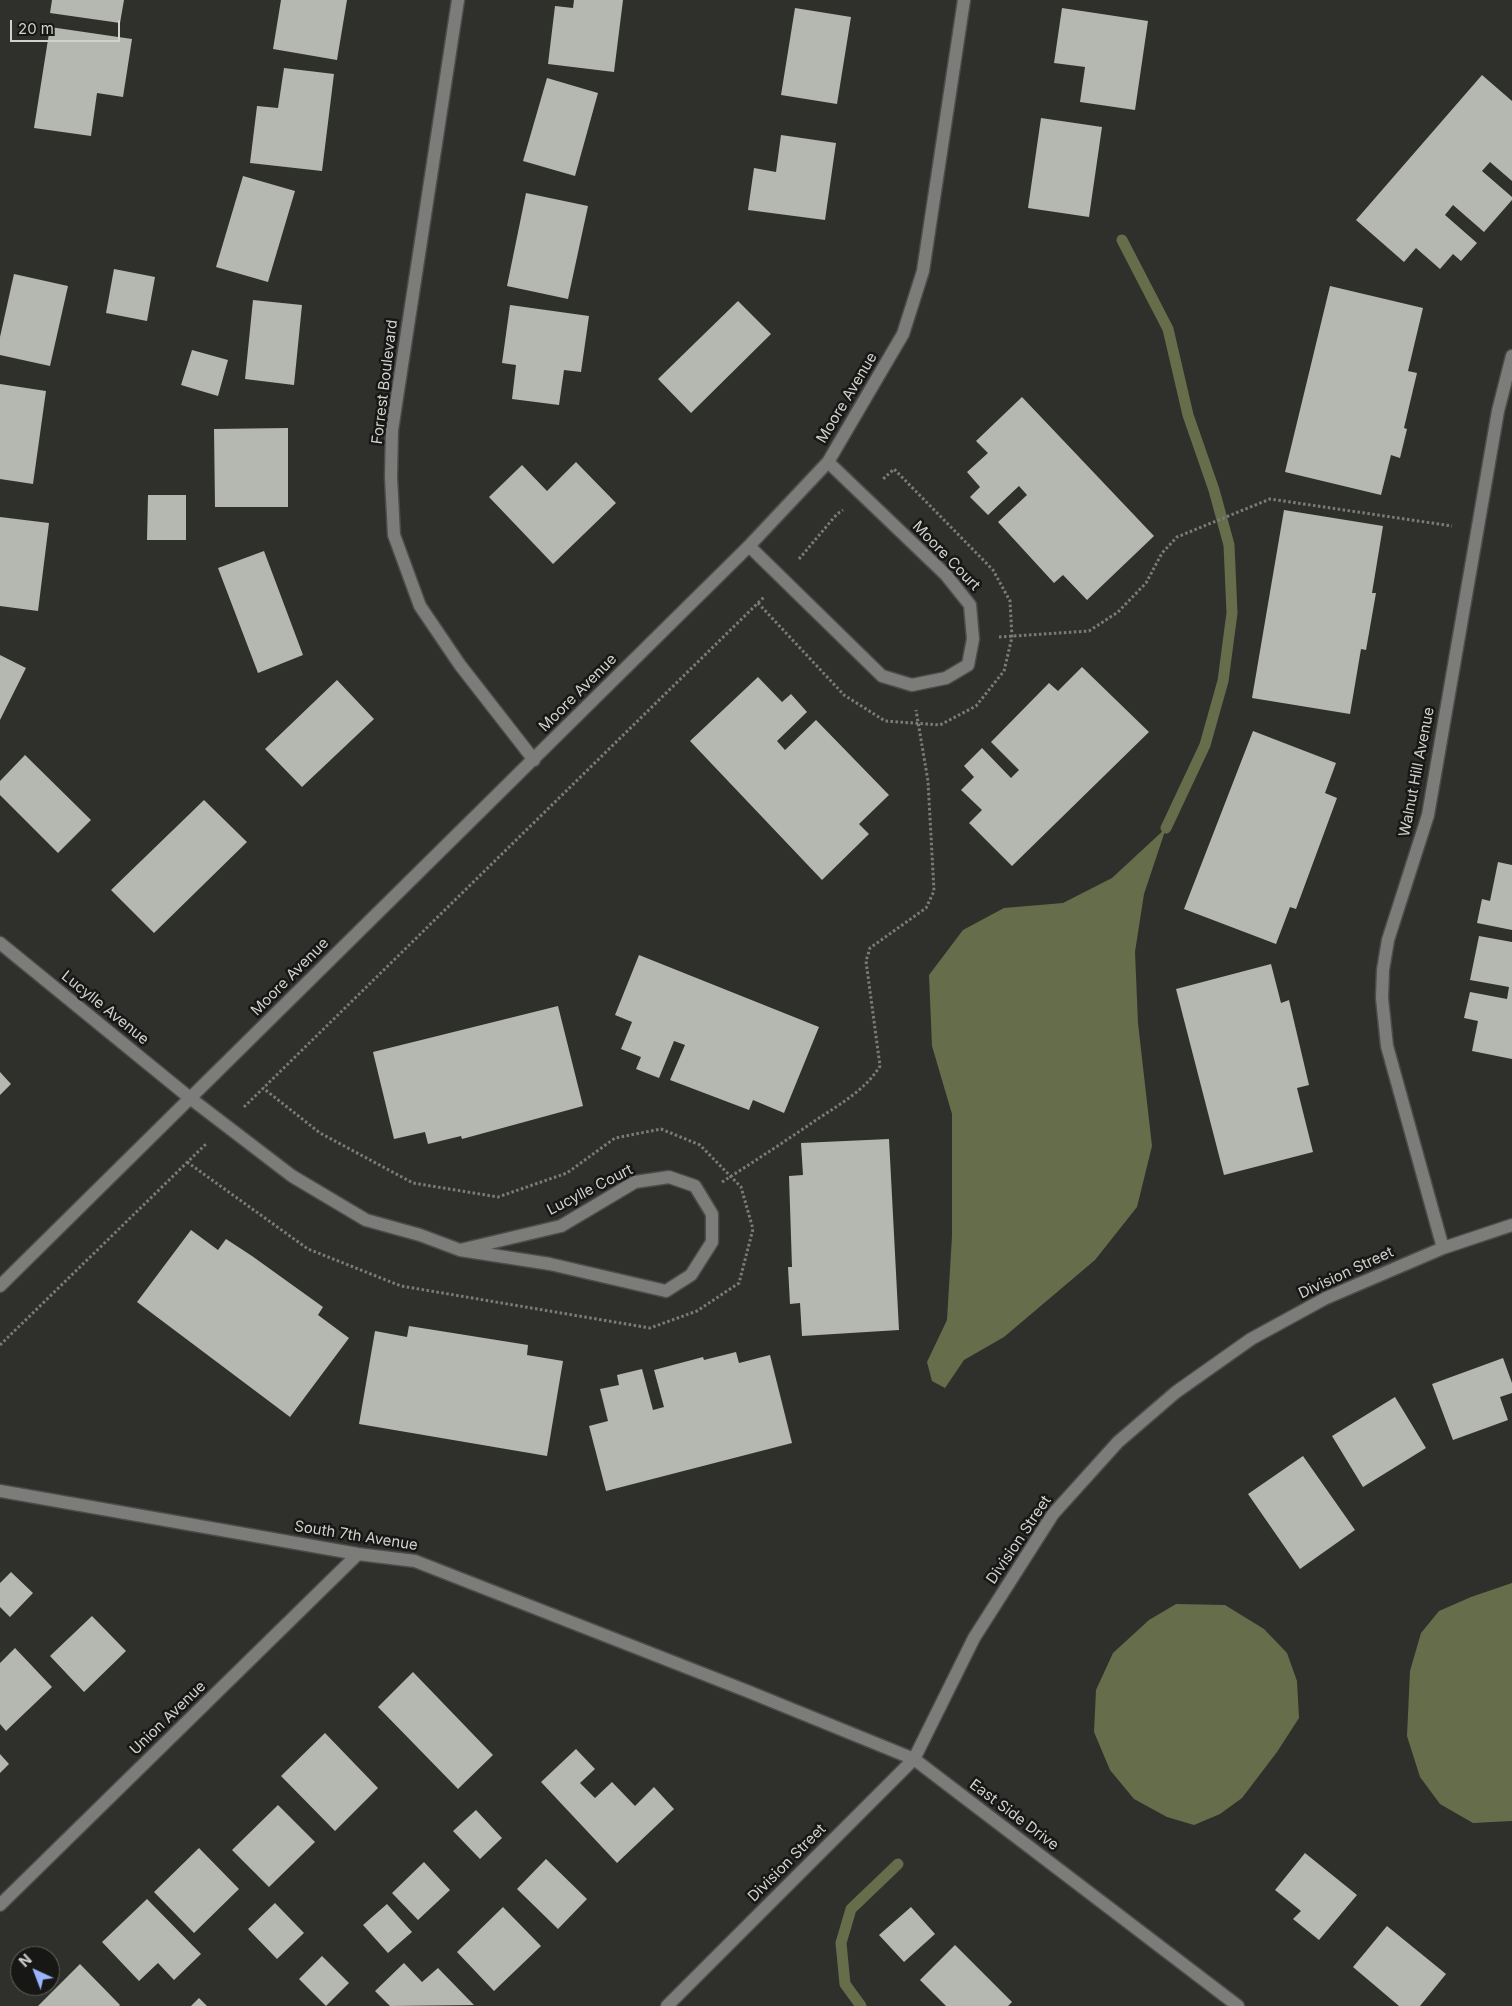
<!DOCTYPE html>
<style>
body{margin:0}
#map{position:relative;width:1512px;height:2006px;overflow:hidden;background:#2f302c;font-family:Inter,sans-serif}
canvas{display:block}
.north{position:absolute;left:10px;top:1946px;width:50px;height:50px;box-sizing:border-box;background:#171816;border:1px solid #616260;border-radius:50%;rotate:317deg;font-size:14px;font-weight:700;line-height:20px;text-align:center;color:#d1d2cf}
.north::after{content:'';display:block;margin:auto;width:18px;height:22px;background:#9ab5fd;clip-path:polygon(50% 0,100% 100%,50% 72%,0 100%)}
.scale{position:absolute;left:10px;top:20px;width:110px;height:22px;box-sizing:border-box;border:2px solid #d1d2cf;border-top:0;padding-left:6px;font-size:15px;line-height:18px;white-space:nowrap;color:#d1d2cf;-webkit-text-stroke:4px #171816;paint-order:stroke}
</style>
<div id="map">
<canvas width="1512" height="2006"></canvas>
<div class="north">N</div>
<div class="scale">20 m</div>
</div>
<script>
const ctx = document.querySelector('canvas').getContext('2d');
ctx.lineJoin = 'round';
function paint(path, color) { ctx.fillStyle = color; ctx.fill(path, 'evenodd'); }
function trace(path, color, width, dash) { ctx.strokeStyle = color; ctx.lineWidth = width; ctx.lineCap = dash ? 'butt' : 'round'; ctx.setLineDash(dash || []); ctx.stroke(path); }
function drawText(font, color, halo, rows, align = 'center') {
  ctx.font = font + ' Inter,sans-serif'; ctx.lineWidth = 5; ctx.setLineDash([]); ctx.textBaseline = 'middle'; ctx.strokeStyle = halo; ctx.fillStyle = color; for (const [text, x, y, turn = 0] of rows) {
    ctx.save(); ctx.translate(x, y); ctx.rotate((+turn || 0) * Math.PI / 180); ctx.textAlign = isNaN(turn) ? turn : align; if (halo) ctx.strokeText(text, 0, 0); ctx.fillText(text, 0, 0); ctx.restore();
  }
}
paint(new Path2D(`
 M1166,828L1144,894L1135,952L1138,1023L1152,1146L1137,1207L1095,1260L1004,1337L964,1360L945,1388L932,1381L927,1362L947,1320L952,1236V1114L932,1046L929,975L963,930L1004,908L1063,903L1112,878Z
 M1512,1583V1821L1473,1823L1440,1804L1420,1777L1407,1736L1410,1671L1421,1633L1439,1611L1471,1597Z
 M1176,1604L1225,1605L1264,1629L1287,1653L1297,1681L1299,1718L1277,1752L1242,1798L1220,1814L1194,1825L1167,1817L1134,1799L1110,1770L1094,1732L1096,1690L1113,1653L1149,1620Z`), '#666d4a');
trace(new Path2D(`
 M1122,240L1168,329L1188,415L1214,490L1229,545L1232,613L1223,681L1205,745L1166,828
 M861,2006L845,1984L841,1943L851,1909L898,1864`), '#666d4a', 11);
paint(new Path2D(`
 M52,0H124L120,23L50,13Z
 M281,0H347L337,60L273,49Z
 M574,0H623L614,72L548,64L555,6L573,8Z
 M795,8L851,17L837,104L781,95Z
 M1062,8L1148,21L1135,110L1080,102L1085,67L1054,63Z
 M50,27L132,39L123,97L97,93L91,136L34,128Z
 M284,68L334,74L322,171L250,163L257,106L278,108Z
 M1482,75L1512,101V181L1490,162L1482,171L1512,197V200L1484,232L1453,205L1445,215L1477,243L1461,261L1453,254L1440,269L1416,248L1404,262L1356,220Z
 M547,78L598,93L575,176L523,161Z
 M1041,118L1102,127L1089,217L1028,208Z
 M781,135L836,143L825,220L748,210L754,168L776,172Z
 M243,176L295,191L268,282L216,267Z
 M526,193L588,206L568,299L507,286Z
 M114,269L155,277L147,321L106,313Z
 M14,274L68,286L50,366L0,355V337Z
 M1330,286L1423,308L1408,371L1417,373L1404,428L1407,429L1400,458L1391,455L1381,495L1285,472Z
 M253,300L302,305L294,385L245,379Z
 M738,301L771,334L691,413L658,379Z
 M510,305L589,316L581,372L564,370L559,405L512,399L516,365L502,363Z
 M192,350L228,360L218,396L181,385Z
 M0,384L46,391L33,484L0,479Z
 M1022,397L1154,536L1087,600L1063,575L1054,583L998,522L1027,495L1019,486L988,515L970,497L980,487L967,472L988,453L976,441Z
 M288,428V507H215L214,429Z
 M576,462L616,503L553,564L489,497L522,465L547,491Z
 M148,495H186V540H147Z
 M1284,510L1383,526L1372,593H1376L1366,650L1361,649L1350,714L1252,698Z
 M0,517L49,523L38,611L0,606Z
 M264,551L303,655L258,673L218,568Z
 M0,655L26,668L0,720Z
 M1082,667L1149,732L1012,866L969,823L982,810L961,790L974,777L964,766L982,748L1011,778L1019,770L991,742L1049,683L1058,691Z
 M758,677L782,702L791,694L807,712L777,741L785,750L816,720L889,795L859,824L869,834L822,880L690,741Z
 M337,680L374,719L302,787L265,749Z
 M1253,731L1336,763L1325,793L1337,798L1296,909L1290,907L1276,944L1184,909Z
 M25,755L91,820L58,853L0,795V781Z
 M204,800L247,842L154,933L111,890Z
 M1498,862L1512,865V930L1477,923L1482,899L1490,901Z
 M1479,936L1512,942V1059L1472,1051L1478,1021L1464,1018L1470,992L1507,999L1509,987L1470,980Z
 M639,955L819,1027L784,1113L753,1100L749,1110L670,1080L685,1045L674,1041L659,1078L636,1069L641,1057L621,1049L632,1022L615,1015Z
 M1271,964L1281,1003L1289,1000L1309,1085L1297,1088L1313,1152L1224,1175L1176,989Z
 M558,1006L583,1106L462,1139L461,1136L428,1144L425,1132L394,1139L373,1052Z
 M0,1072L11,1084L0,1095Z
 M889,1139L899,1330L802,1336L800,1303L790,1304L788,1267H792L789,1176L803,1175L801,1143Z
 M191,1230L218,1250L226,1239L252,1256L323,1307L318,1315L349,1338L290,1417L137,1302Z
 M409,1326L528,1345L527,1355L563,1361L547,1456L359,1424L375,1331L407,1337Z
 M736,1352L739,1363L770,1355L792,1443L606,1491L589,1426L608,1421L600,1389L619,1385L617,1375L642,1369L653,1410L664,1407L654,1370L703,1357L704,1360Z
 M1503,1358L1512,1383V1393L1500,1397L1508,1420L1453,1440L1432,1384Z
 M1395,1397L1426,1448L1363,1487L1332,1436Z
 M1303,1456L1355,1530L1300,1569L1248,1494Z
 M11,1572L33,1593L10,1617L0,1607V1583Z
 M92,1616L126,1651L84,1692L50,1656Z
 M15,1648L52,1687L6,1731L0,1724V1663Z
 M413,1672L493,1755L458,1789L378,1707Z
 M325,1733L378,1788L335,1831L281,1776Z
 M576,1749L595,1769L580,1783L595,1798L612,1782L635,1806L654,1787L674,1809L617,1863L541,1782Z
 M0,1754L9,1764L0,1773Z
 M278,1805L315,1842L269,1887L232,1850Z
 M476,1810L502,1838L480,1859L453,1831Z
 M199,1848L239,1889L194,1933L154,1892Z
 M1305,1853L1357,1895L1319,1940L1293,1919L1301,1911L1275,1890Z
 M546,1859L587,1899L558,1929L517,1889Z
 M424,1862L450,1890L418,1920L392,1893Z
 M147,1899L201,1954L174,1980L158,1963L139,1981L102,1942Z
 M275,1903L304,1933L277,1959L248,1929Z
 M387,1904L412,1932L388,1953L363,1925Z
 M503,1907L541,1946L494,1991L457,1952Z
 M911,1907L935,1934L904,1962L879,1935Z
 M1387,1926L1446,1974L1420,2006H1399L1353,1967Z
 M955,1945L1012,2002L1008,2006H946L920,1980Z
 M322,1956L349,1983L326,2006L299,1979Z
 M404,1963L422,1982L438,1968L474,2005L390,2006L375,1991Z
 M80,1964L120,2005L119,2006H38Z
 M199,1998L207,2006H191Z`), '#b5b7b1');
const minor = new Path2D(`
 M458,0L392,430L391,477L394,535L420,606L460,665L534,760
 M749,546L882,676L912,685L946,678L968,665L973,639L970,605L946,575L828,462
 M0,943L190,1098L292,1176L366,1220L420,1235L460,1250
 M669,1177L695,1186L712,1214V1242L691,1275L666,1291L550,1264L460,1250L561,1226L635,1182Z
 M1443,1248L1387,1046L1382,998L1383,970L1388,940L1428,815L1498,411L1512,356
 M0,1286L749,546L828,462L903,334L923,271L964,0
 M0,1491L358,1554L415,1561L747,1691L914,1759L1238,2006
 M0,1905L358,1554
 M667,2006L914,1759L974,1638L1053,1514L1118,1442L1176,1392L1251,1339L1326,1298L1443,1248L1512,1225`);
trace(minor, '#4c4d49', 15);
trace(new Path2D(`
 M799,559L837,514L843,510
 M758,603L844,695L885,721L940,725L976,706L1004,671L1012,637L1010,601L993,570L894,469L882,480
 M999,637L1089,631L1118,612L1146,583L1162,553L1177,537L1270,499L1452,526
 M244,1107L764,597
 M187,1162L308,1249L401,1286L650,1328L697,1311L739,1283L753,1229L741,1187L700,1145L661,1129L615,1138L567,1173L498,1197L413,1183L320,1133L263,1088
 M722,1182C755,1161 787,1140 819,1118C842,1103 866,1089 880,1066L866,961L870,948L926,908L934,891L928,781L916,710
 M0,1345L207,1143`), '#7b7c78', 3, [2.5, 2.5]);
trace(minor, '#7c7c7a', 12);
drawText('15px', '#d1d2cf', '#171816', [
 ["Forrest Boulevard",385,382,-83],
 ["Moore Avenue",847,398,-59],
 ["Moore Court",946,556,46],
 ["Moore Avenue",578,693,-45],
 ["Walnut Hill Avenue",1417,772,-79],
 ["Moore Avenue",290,977,-45],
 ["Lucylle Avenue",105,1008,39],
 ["Lucylle Court",590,1190,-27],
 ["Division Street",1346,1273,-25],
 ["South 7th Avenue",356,1536,9],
 ["Division Street",1019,1540,-56],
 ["Union Avenue",168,1718,-44],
 ["East Side Drive",1014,1815,37],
 ["Division Street",787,1863,-45]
]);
</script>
